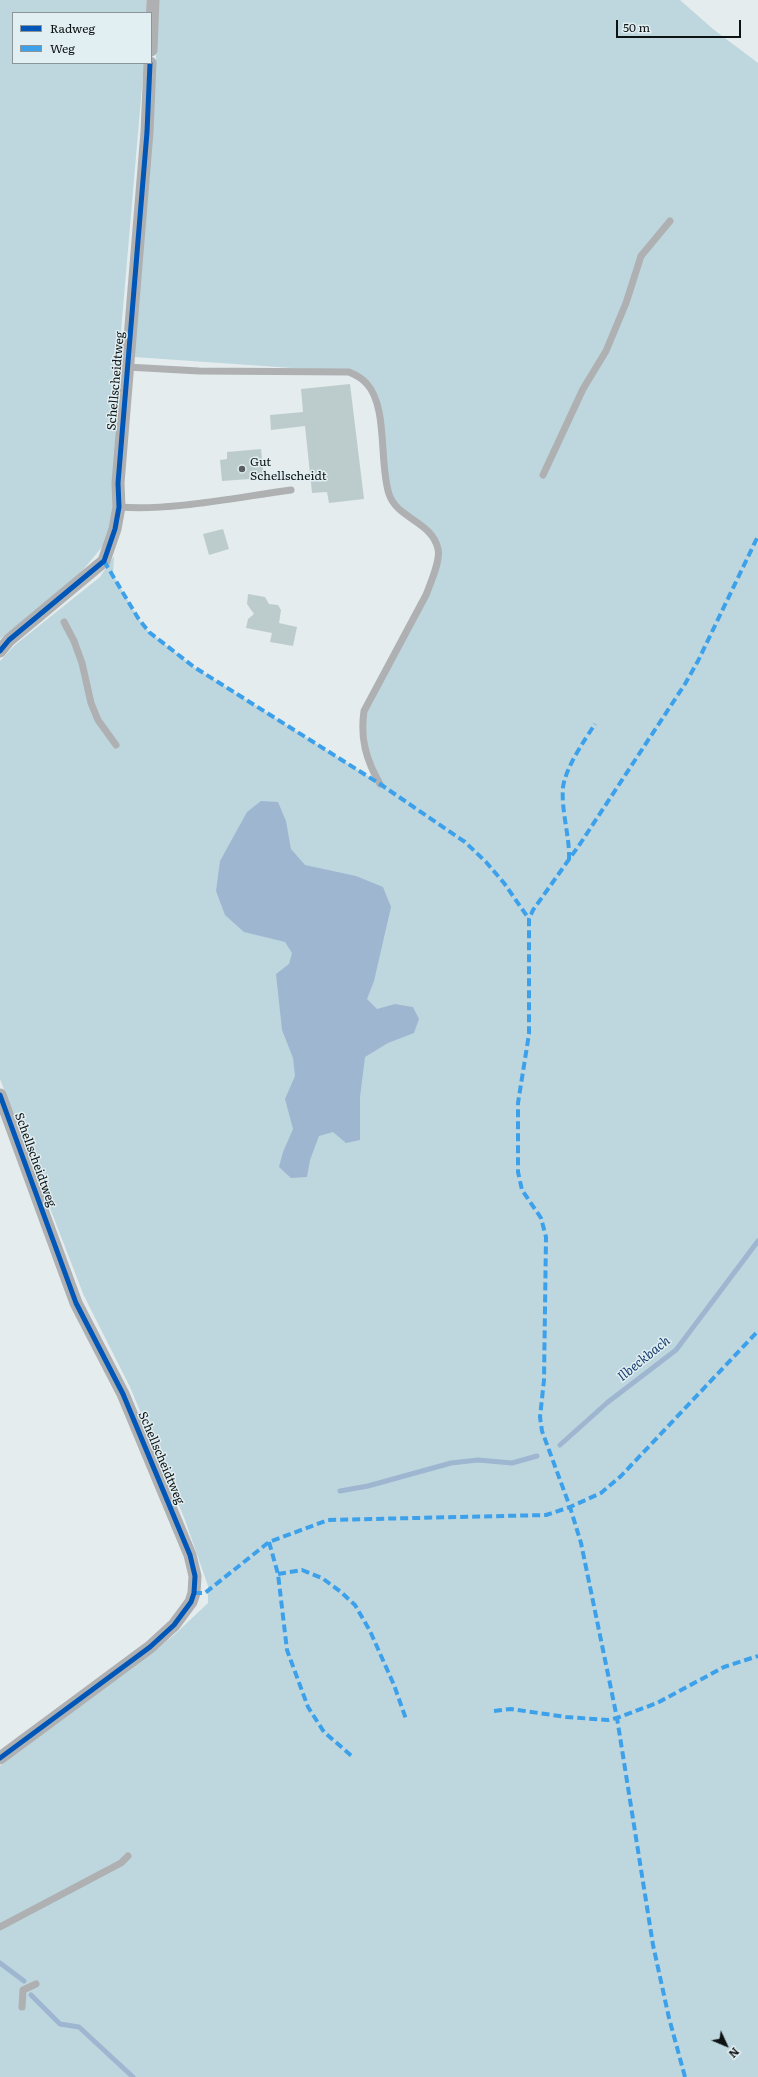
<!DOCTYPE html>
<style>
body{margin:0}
#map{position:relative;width:758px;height:2077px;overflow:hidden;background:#e5ecee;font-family:Literata,serif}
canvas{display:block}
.legend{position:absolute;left:12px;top:12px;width:140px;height:52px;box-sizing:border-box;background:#e1eef2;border:1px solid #8c9699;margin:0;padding:5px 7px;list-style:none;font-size:12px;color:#0d1213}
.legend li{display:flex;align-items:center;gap:8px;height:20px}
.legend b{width:20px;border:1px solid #8c9699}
.north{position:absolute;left:706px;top:2025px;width:40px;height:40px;-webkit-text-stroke:3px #e1eef2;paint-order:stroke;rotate:134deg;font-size:11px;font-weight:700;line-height:16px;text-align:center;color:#0d1213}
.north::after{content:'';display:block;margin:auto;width:14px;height:18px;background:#0d1213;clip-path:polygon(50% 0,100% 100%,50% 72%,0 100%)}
.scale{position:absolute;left:616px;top:20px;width:125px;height:18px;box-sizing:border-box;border:2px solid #0d1213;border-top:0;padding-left:5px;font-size:12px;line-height:14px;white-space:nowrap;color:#0d1213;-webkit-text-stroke:3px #e1eef2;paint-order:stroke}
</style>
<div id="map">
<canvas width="758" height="2077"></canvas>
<ul class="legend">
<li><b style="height:5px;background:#0057b8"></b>Radweg</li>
<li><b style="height:5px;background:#3ca1ea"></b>Weg</li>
</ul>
<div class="north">N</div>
<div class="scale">50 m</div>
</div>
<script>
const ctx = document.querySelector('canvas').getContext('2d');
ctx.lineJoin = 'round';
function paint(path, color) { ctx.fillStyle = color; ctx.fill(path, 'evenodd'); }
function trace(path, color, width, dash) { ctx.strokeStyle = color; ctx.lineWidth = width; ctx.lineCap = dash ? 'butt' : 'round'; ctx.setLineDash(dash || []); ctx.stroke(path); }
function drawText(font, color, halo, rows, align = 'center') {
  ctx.font = font + ' Literata,serif'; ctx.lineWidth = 3; ctx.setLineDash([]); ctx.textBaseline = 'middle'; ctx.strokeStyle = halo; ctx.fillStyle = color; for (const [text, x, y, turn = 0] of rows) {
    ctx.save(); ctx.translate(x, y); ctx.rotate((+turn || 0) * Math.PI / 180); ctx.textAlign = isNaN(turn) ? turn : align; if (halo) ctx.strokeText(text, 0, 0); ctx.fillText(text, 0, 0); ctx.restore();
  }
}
paint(new Path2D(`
 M0,0H146V13H13V63H144L119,355L113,508L107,541L78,576L0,639Z
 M158,0H680L713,29L758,63V2077H0V1766L173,1636L208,1603V1586L185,1520L130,1387L84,1296L0,1079V661L15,645L100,577L114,556L113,575L138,618L149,632L194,667L379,783L370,766L364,711L426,595L439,551L419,523L389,495L375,395L349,372L134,357L155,86Z`), '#bed7de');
paint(new Path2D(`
 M261,801L278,802L286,821L291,849L305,865L356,876L383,887L391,907L374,981L367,999L377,1009L395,1004L413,1007L419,1019L414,1033L388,1043L365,1057L360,1097V1140L346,1143L333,1132L319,1136L310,1160L307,1177L291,1178L279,1167L283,1152L293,1129L285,1099L295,1076L293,1058L282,1030L276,974L289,964L292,953L285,942L244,932L225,915L216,891L220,861L247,812Z`), '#9fb6d1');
trace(new Path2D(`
 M560,1445L608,1402L676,1350L758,1241
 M340,1491L368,1486L451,1463L478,1460L512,1463L537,1456
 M0,1963L24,1981
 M31,1995L60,2024L79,2027L133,2077`), '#9fb6d1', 5);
paint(new Path2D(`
 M350,384L364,499L329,503L327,492L312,493L305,426L271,430L270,415L303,412L301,389Z
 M261,449L264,478L222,481L220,460L227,459V452Z
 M223,529L229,549L209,555L203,534Z
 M248,594L265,597L269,604L278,605L281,610L279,623L297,627L293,646L270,642L272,633L246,628L248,619L254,614L247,604Z`), '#bccccc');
trace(new Path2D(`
 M127,367L199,371L349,372C356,375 363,379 367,384C388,407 379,464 389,494C397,519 432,521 438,549C441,560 430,584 426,595L364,711C360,738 366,760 380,784
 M543,475L583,389L606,351L626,303L641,256L670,221
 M119,507C172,511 238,497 291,490
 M64,622L74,641L82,663L91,703L98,720L116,745
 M0,1927L121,1863L128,1856
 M22,2007L23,1990L36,1984`), '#aeb0b2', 7);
trace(new Path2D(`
 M151,50L153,0
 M0,651L9,640L104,561L115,529L119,507L118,483L147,132L150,63
 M0,1095L76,1303L123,1394L190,1555L195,1576L194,1593L191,1602L174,1625L150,1647L0,1758`), '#aeb0b2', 13);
trace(new Path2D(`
 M104,561L138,618L149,632L194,667L380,784L465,842L486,862L504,883L529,919
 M569,860C570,836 561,812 563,787C566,767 584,741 595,724
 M269,1542L278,1574L287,1650L308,1707L324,1732L354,1758
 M278,1574L302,1570L322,1578L341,1592L355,1605L370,1631L394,1685L406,1719
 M194,1593H205L269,1542L328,1520L546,1515L570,1507L601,1493L621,1476L758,1331
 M494,1711L511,1709L566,1717L608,1720L617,1718L657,1703L724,1667L758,1656
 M685,2077L669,2018L653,1945L617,1718L581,1543L570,1507L542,1431L540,1417L544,1380L546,1237L541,1218L522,1190L518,1172V1103L529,1034V919L533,910L580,844L685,684L698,661L758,536`), '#3ca1ea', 4, [8, 4]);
trace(new Path2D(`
 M0,651L9,640L104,561L115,529L119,507L118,483L147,132L150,63
 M0,1095L76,1303L123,1394L190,1555L195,1576L194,1593L191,1602L174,1625L150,1647L0,1758`), '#0057b8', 5);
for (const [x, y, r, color] of [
 [242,469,4,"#595e60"]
]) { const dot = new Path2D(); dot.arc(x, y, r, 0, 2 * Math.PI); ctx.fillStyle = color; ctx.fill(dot); trace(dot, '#e1eef2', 1.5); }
drawText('12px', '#0d1213', '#e1eef2', [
 ["Schellscheidtweg",116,381,-85],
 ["Schellscheidtweg",35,1160,70],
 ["Schellscheidtweg",161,1458,67]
]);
drawText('12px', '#0d1213', '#e1eef2', [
 ["Gut",250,462],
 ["Schellscheidt",250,476]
], 'left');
drawText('italic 13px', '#163e6e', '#e1eef2', [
 ["Ilbeckbach",644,1359,-39]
]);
</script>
